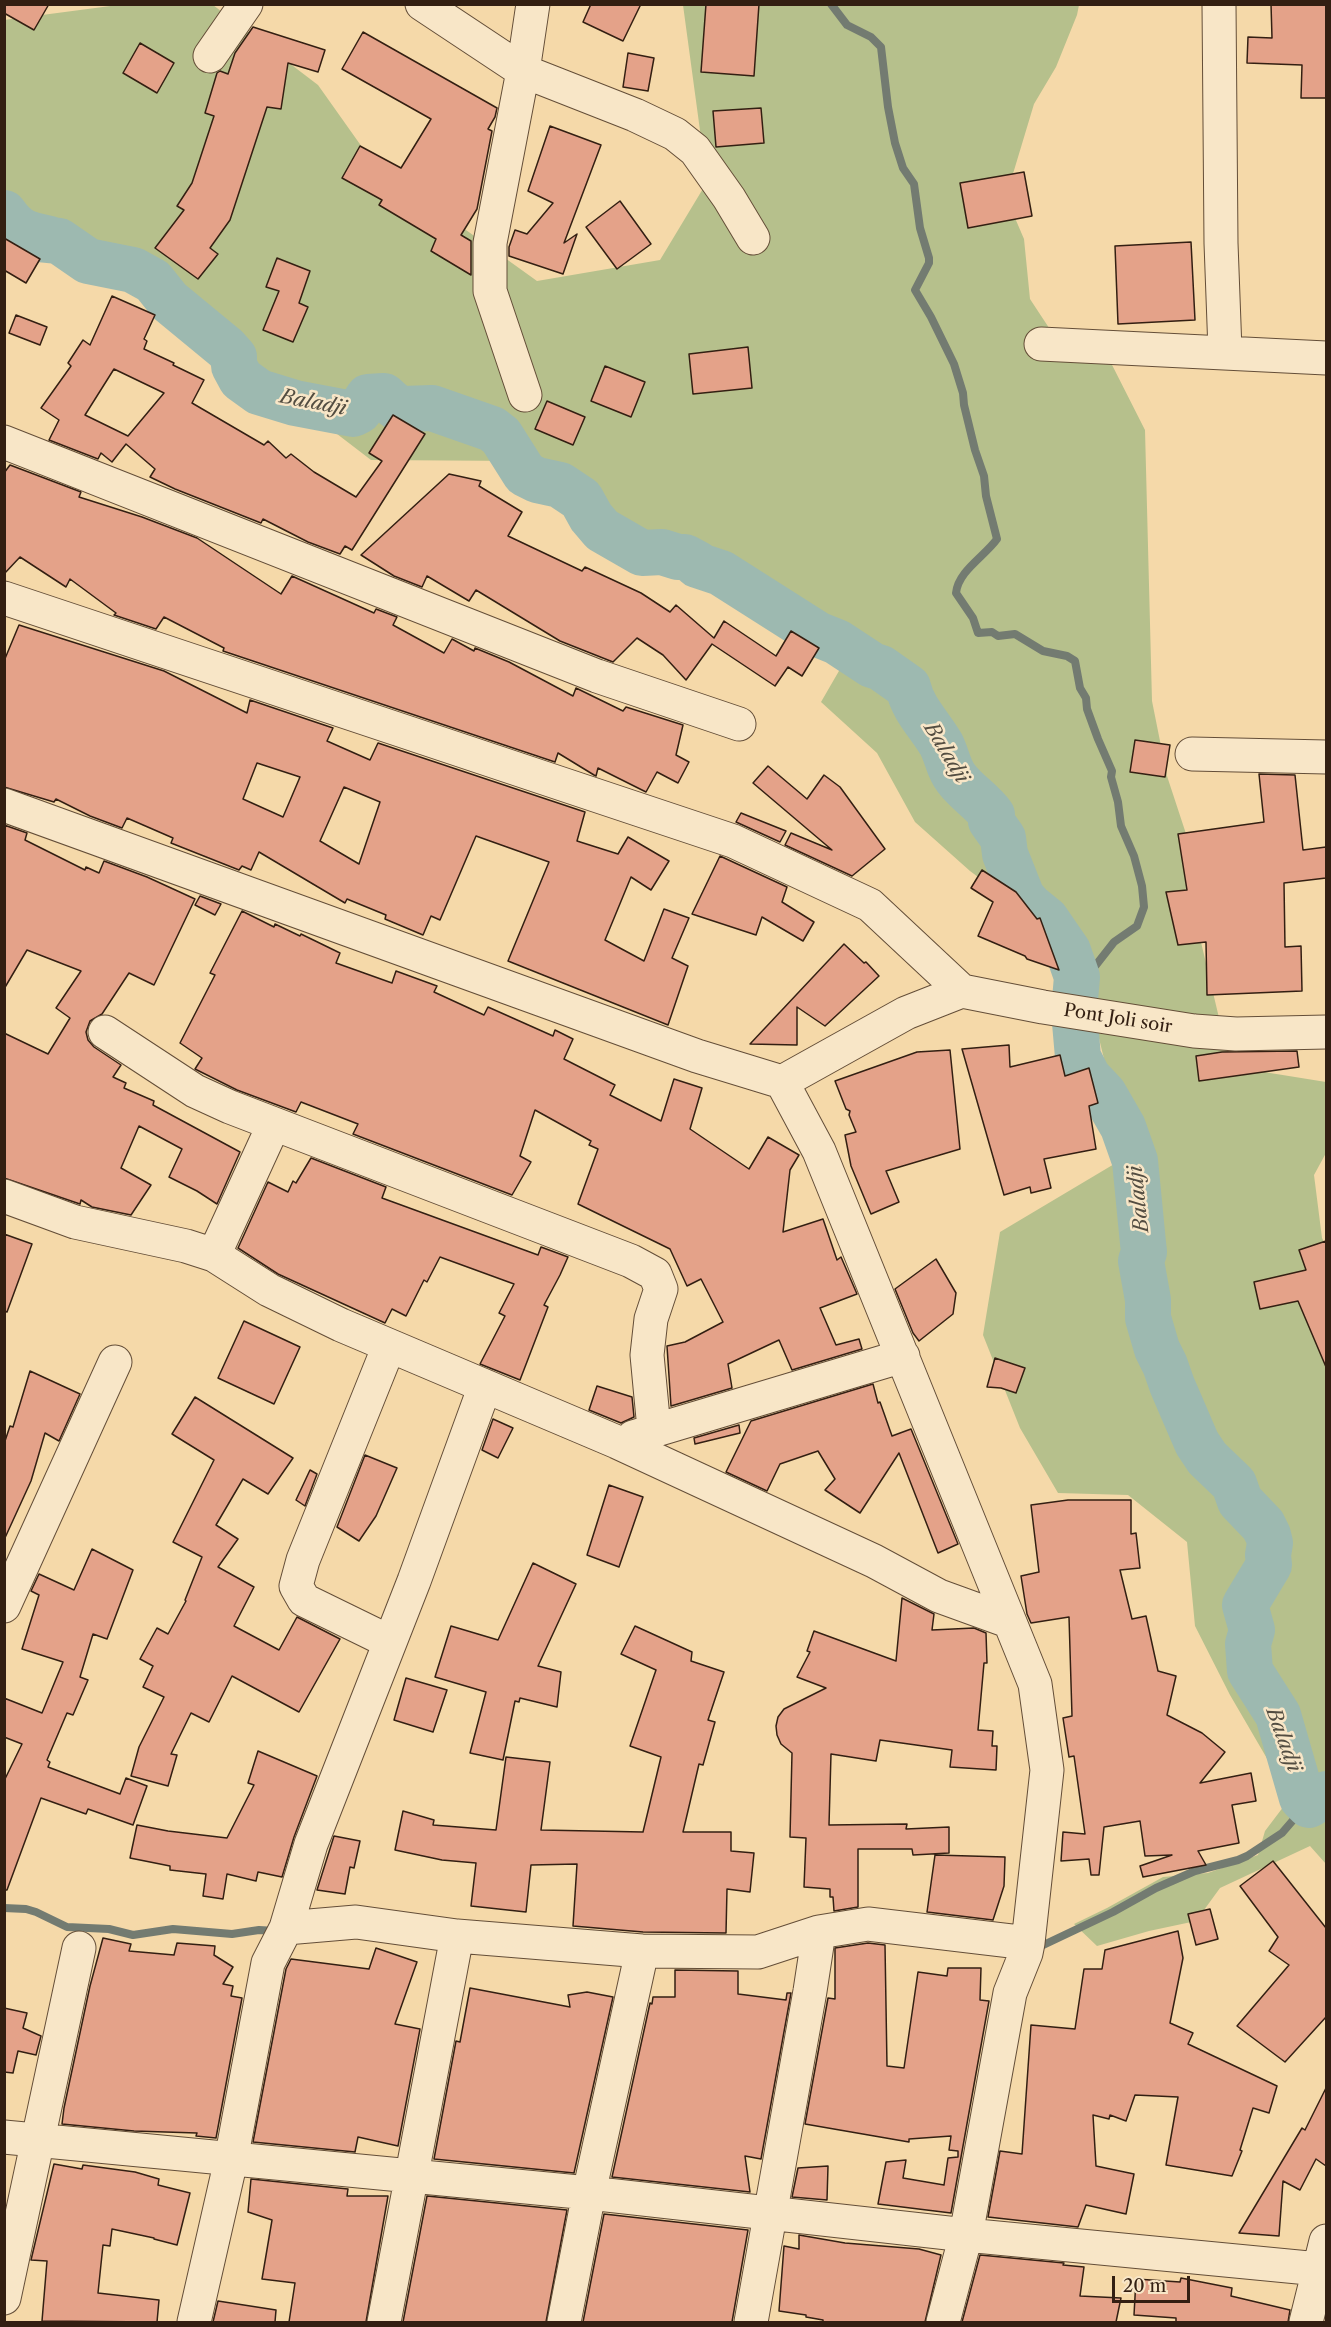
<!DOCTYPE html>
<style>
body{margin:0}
#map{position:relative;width:1331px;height:2327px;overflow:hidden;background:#f5d9a9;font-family:"Libre Caslon Text",serif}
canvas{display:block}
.frame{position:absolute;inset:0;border:6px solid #331f12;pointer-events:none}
.scale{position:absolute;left:1112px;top:2276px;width:78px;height:27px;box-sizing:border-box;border:3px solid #331f12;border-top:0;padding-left:8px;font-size:18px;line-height:21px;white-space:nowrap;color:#331f12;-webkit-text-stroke:4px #f8e6c7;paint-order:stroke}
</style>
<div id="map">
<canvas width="1331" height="2327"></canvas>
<div class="frame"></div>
<div class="scale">20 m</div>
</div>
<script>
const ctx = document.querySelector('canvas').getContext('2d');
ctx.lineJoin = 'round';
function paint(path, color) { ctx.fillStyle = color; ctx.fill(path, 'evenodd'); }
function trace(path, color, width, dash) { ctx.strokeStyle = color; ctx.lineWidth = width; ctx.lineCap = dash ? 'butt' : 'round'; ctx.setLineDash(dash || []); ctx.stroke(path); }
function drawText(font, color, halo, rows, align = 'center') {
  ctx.font = font + ' "Libre Caslon Text",serif'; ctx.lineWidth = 5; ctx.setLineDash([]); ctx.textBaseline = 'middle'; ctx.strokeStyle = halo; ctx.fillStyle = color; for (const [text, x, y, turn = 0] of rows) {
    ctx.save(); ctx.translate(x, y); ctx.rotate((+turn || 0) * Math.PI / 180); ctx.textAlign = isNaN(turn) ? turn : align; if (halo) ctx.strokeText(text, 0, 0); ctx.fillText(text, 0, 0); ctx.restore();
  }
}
paint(new Path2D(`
 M118,5H213L318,85L374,164L537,281L660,260L707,182L683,5H1079L1077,15L1056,67L1034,104L1006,197L1024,239L1030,299L1055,337L1107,355L1145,430L1152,701L1167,776L1191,849L1190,896L1220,1022L1233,1067L1326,1082V1153L1314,1175L1322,1238L1326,1246V1864L1310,1846L1220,1888L1196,1921L1149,1931L1097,1946L1074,1924L1107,1908L1163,1877L1208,1873L1258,1855L1265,1831L1290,1798L1230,1695L1195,1626L1187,1542L1128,1495L1058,1493L1020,1428L983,1335L1000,1232L1131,1154L1128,1125L1106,1067L1083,973L1028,914L970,871L915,822L877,753L821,702L843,664L799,623L668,568L589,540L573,515L522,461L371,460L251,368L68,250L5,230L4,20Z`), '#b6c08c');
trace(new Path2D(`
 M831,4L847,25L871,37L881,47L888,107L895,143L903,168L914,184L920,228L929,258V263L915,290L931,317L954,364L963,393L964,405L975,450L984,476L986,496L997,539C985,556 958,571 956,593L973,618L978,633L992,632L998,636L1015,634L1043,651L1067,656L1075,661L1080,688L1086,698L1087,709L1098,739L1112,771L1111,777L1118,802L1121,826L1134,856L1142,886L1144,907L1137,926L1114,942L1096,965L1077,977
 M4,1908L26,1909L36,1912L67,1927L109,1929L133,1935L173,1929L232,1934L259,1930L276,1931
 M1037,1948L1113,1912L1156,1888L1195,1871L1238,1860L1247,1856L1282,1833L1301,1811L1326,1793`), '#737b71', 8);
trace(new Path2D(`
 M4,213C18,233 27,234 50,239H39L59,241L88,261L133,270L153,281L169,301L226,348L234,357V366L241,379L259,392L295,403L353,414L359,411L368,397L384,396L396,407L403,409L432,408L492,429L501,436L525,474L537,480L560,485L581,499L591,517L602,530L642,553L662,552L678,557H685L698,564L697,565L721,573L817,634L837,642L872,665L881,668L908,687C913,709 929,724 941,744C947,755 948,768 956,778C966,792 982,801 992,815L991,821L1003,838L1005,854L1022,897L1030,906L1046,919L1068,951L1077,977L1074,1011L1078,1057L1088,1077L1104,1094L1123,1127L1135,1161L1143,1243L1144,1252L1141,1261L1148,1300V1318L1157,1349L1165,1365L1172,1385L1197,1443L1207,1458L1234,1484L1240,1501L1263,1525L1268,1535L1270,1543L1268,1555L1269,1565L1245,1605L1252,1630L1248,1644L1250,1671L1278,1715L1302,1798L1309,1805L1326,1794`), '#9db9b0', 46);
const building = new Path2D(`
 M4,4H49L34,30L4,13Z
 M591,4H641L623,41L583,22Z
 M706,4H759L754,76L701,72Z
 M1271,4H1326V98H1301L1302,65L1247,63L1248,37L1272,38Z
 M253,27L325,50L318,72L288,63L281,109L267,107L230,220L210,248L218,254L198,279L155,248L184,210L177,206L192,183L214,116L205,113L217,73L220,71L228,74L235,53Z
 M363,32L497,108L495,117L488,129L492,131L477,209L461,235L471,241V275L431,251L436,239L379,205L382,200L342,178L360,146L401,168L431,119L342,69Z
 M140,43L174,63L157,93L123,73Z
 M628,53L654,58L648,91L623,87Z
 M761,108L764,143L716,147L713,111Z
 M550,126L601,145L564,243L577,234L563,274L509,256V247L515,230L527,234L553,203L528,191Z
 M1024,172L1032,216L968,228L960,183Z
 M620,201L651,244L617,269L586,227Z
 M4,238L40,259L26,283L4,270Z
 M1191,242L1195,320L1118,324L1115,246Z
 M277,258L310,271L299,303L308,307L293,342L263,330L279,291L266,287Z
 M112,296L155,315L144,339L147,341L144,349L174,363L173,365L204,380L192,403L264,445L268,441L286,458L291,454L314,472L356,497L382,461L369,453L393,415L425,434L352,550L345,546L340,554L308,542L263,519L261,523L175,489L150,477L155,469L126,444L112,462L101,453L98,459L49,440L59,420L41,408L71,366L68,363L83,340L90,345ZM114,369L164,393L128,436L85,415Z
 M16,315L47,327L40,345L9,333Z
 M748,347L752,388L693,394L689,354Z
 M605,366L645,382L631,417L591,401Z
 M547,401L585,417L573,445L535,429Z
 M10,465L81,492L79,497L142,517L197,538L281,594L292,576L374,613L376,609L397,617L393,625L444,653L452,639L474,651L475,648L509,662L573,696L576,688L623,711L626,707L683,725L676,755L689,762L678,783L657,772L646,792L598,768L596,776L594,775L558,753L555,762L223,651L224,648L164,617L156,629L114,615L116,613L70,579L66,587L20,557L4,574V473Z
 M449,474L481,481L479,486L522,512L508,536L582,571L585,567L641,593L670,612L676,605L714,638L724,621L776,656L791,631L819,648L802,676L788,667L775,686L712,644L686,680L663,655L637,638L613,662L560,641L476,590L469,601L427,576L422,587L394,576L361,555Z
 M19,625L164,671L247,713L250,700L333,728L327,741L370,760L378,743L585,812L577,841L618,854L628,837L669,861L651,890L631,877L605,940L644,961L664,909L689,918L672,958L688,966L668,1025L508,961L549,862L476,836L440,920L431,916L423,935L385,919L386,915L347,899L345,903L259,852L251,870L242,866L239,870L171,843L173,838L127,818L122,828L90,816L56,799L54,802L4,787V661ZM257,763L300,777L283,817L243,799ZM344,787L380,802L359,864L320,841Z
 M1135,740L1170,745L1165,777L1130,772Z
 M768,766L807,799L824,775L840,787L885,849L852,876L785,845L791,833L832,850L753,783Z
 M1259,774L1295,775L1303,850L1326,847V878L1284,883L1285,947L1301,946L1302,991L1207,995L1206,942L1178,945L1166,892L1187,890L1178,834L1264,822Z
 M741,813L786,831L780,842L736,822Z
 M4,825L27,833L25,840L85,870L86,867L99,873L104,861L147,877L195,899L154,985L129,973L102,1014L90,1021L86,1032L88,1040L94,1047L121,1065L113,1077L126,1083L124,1088L154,1101L153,1105L240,1152L217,1204L197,1191L169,1177L182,1149L139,1126L121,1168L151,1185L131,1215L92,1207L81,1200L80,1204L4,1178V1033L48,1054L70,1018L56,1008L81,971L27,950L4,989Z
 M720,856L787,887L782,902L814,922L803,941L762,917L756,935L692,914Z
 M982,870L1016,892L1037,919L1040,918L1059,970L1027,959L1025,956L978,936L993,902L971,888Z
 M200,896L221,904L215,915L195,905Z
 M242,911L274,927L275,924L300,936L301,934L340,953L336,963L392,983L396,971L437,986L434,992L484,1015L488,1007L553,1036L555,1030L573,1039L564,1059L615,1085L610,1095L661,1121L674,1079L702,1088L690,1129L749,1169L768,1137L799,1155L790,1170L783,1232L823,1219L837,1260L841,1257L857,1294L820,1308L836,1345L859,1339L862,1349L792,1370L779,1340L728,1364L732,1388L671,1406L667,1346L685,1342L723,1322L701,1279L687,1286L670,1249L578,1204L598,1149L589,1145L591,1141L535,1110L520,1156L531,1162L512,1195L353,1134L358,1124L301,1102L296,1112L237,1090L195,1069L202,1058L180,1043L215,975L210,973Z
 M844,944L864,963L866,962L879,976L825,1026L797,1007V1045L750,1044Z
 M1009,1045L1010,1067L1060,1055L1065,1076L1089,1068L1098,1103L1089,1106L1096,1149L1044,1159L1051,1188L1031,1193L1030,1187L1004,1195L962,1049Z
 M950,1050L960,1149L886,1171L899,1202L871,1214L851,1166L845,1135L856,1132L849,1115L850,1111L846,1109L835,1081L917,1052Z
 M1297,1051L1299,1067L1199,1081L1196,1056L1222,1052Z
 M311,1158L386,1187L382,1198L538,1255L541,1247L568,1257L560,1275L544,1305L548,1307L520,1380L480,1364L505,1316L499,1313L514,1284L440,1257L427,1282L424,1280L406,1316L392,1309L385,1323L278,1274L238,1248L268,1182L288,1192L293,1181L296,1183Z
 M4,1234L32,1244L7,1312L4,1311Z
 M1326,1241V1367L1298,1301L1260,1309L1254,1282L1306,1270L1299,1250Z
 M936,1259L956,1293L953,1314L919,1341L913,1333L895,1289Z
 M244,1321L300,1347L274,1404L218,1378Z
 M995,1358L1025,1368L1016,1393L1001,1388L987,1387Z
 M30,1371L80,1394L59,1441L45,1433L31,1481L4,1540V1444L10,1426L13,1427Z
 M873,1384L878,1403L880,1402L892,1436L911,1429L958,1544L938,1553L899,1453L860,1513L825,1490L835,1479L818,1451L780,1464L767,1491L726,1472L751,1421Z
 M597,1386L632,1397L634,1417L621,1423L589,1410Z
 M195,1397L293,1458L268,1494L243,1479L216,1525L238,1539L218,1567L254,1587L234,1626L279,1650L297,1617L340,1639L299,1712L232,1676L209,1722L191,1713L171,1754L177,1755L168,1786L131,1776L139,1747L164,1697L143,1687L153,1666L140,1659L157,1628L168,1634L186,1601L185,1600L202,1557L173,1542L214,1460L172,1434Z
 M493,1419L513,1428L498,1458L482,1450Z
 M739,1425L740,1433L695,1444L694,1438Z
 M365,1455L397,1468L376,1516L359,1541L337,1527Z
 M310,1470L317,1474L305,1506L296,1500Z
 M609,1485L643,1497L619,1567L587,1555Z
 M1068,1500H1131V1534L1136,1533L1140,1568L1120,1570L1132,1619L1146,1616L1158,1671L1176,1676L1167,1715L1202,1733L1225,1752L1200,1783L1251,1773L1256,1801L1232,1805L1239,1843L1198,1851L1206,1865L1143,1877L1140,1866L1172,1855L1145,1856L1140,1821L1104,1827L1099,1875H1091L1089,1859L1061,1861L1063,1832L1085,1834L1074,1756L1069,1757L1063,1718L1072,1716L1069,1617L1031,1623L1027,1614L1021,1576L1039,1572L1031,1505Z
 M92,1549L133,1570L107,1639L93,1634L80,1677L88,1680L73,1715L67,1713L47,1760L50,1762L48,1767L120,1794L126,1778L147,1786L133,1825L88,1809L86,1814L41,1798L7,1890H4V1781L22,1744L4,1737V1698L42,1713L63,1662L22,1649L39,1595L31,1591L39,1574L74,1590Z
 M533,1563L576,1584L538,1666L561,1672L557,1707L520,1698L519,1702L515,1701L503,1760L470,1753L486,1692L435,1677L451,1626L498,1640Z
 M902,1598L934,1614L932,1630L974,1628L986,1633L987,1663H984L978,1730L993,1731L992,1746H997L996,1770L950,1767L952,1750L880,1740L876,1761L831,1754L829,1825L907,1824L906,1829L949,1827V1853L913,1855L912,1849H858V1907L834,1911L833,1897H830V1889L804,1887L806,1838L790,1837L792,1753L781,1744L777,1735L776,1726L778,1717L784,1709L826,1688L797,1677L810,1652L807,1651L814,1631L896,1661Z
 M635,1626L692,1652L691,1661L724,1672L708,1720L715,1722L703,1765L699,1764L683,1832H731V1851L754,1853L750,1892L727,1889L726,1933L643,1932L573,1926L577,1864L531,1865L526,1912L471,1906L476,1863L442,1860L395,1850L403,1811L434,1820L433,1825L496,1830L506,1757L550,1762L541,1830L643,1832L661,1757L630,1746L656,1670L621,1654Z
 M406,1678L447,1690L433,1732L394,1720Z
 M258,1751L317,1776L294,1837L282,1877L258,1872L256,1881L227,1874L223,1899L203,1896L206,1874L170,1870V1866L130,1858L137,1825L168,1831L227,1838L254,1785L248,1783Z
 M334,1836L360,1841L354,1868L350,1867L345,1894L317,1890Z
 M935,1855L1005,1857L1004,1886L993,1920L927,1912Z
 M1273,1861L1326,1928V2017L1285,2062L1237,2026L1289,1965L1269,1951L1278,1937L1240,1886Z
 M1210,1909L1218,1939L1196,1945L1188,1914Z
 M1178,1931L1183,1958L1170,2023L1193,2033L1188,2044L1277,2086L1269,2113L1253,2108L1240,2150L1242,2151L1232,2176L1166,2165L1178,2097L1135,2095L1126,2121L1110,2115L1109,2119L1093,2115L1096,2166L1134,2174L1126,2214L1086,2205L1078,2227L988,2217L1000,2151L1022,2154L1031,2025L1075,2029L1084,1969H1102L1105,1950Z
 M103,1938L131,1944L129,1951L174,1955L177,1943L215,1946L214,1955L233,1967L223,1984L233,1986L231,1996L242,1998L216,2138L196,2136L197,2133L134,2131L62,2124L64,2108L90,1986Z
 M868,1943L885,1945L887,2066L904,2068L918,1972L947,1976L948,1968H981L980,2000L989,2001L951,2213L878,2204L886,2162L906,2160L903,2178L944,2185L948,2158L958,2157V2151L949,2150L951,2136L909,2139V2142L805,2124L828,1998L835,1999V1948Z
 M376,1948L417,1962L395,2024L420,2029L398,2146L358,2137L355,2152L253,2142L286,1969L291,1959L369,1969Z
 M675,1970L738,1971V1994L786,2000L787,1993H791L761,2159L745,2156L750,2192L612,2177L650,2003L652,2004L653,1997H675Z
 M470,1988L570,2007L568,1995L587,1992L613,1997L574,2173L434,2159L456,2041L460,2042Z
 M4,2008L27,2013L23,2028L41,2036L36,2055L18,2051L13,2073L4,2072Z
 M1326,2088V2166L1316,2159L1300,2190L1283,2181L1279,2236L1239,2233L1302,2128L1305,2130Z
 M54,2164L82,2169L83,2165L135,2172L159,2179L158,2185L190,2193L177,2245L154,2239V2238L112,2229L110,2246L103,2245L98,2293L159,2300L157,2322L42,2321L47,2261L31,2260Z
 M828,2166L827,2200L792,2197L798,2168Z
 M251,2179L348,2189L347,2196H388L366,2322H289L295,2283L262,2279L272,2220L248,2212Z
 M427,2196L567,2210L546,2322H403Z
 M604,2214L748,2230L732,2322H583Z
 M799,2235L845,2243L919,2249L941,2255L925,2322H823V2320L806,2317V2315L779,2311L784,2246L799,2249Z
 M980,2255L1064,2263L1063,2265L1084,2267L1080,2296L1121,2298L1116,2322H962Z
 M1181,2278L1232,2288L1231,2296L1290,2310L1288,2322H1176V2318L1134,2315L1136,2279L1180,2282Z
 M218,2301L276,2310L275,2322H213Z`);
paint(building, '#e4a289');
trace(building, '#331f12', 1.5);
const minor = new Path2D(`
 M422,4L523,71L635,115L675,134L695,150L729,198L753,238
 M1219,4L1221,243L1225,351
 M210,56L246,4
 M1041,344L1326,358
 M525,395L490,291V243L523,71L533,4
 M4,442L597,676L739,724
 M4,598L733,841L870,905L962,991L1043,1007L1194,1031L1236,1034L1326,1032
 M1192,754L1326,757
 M4,805L697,1056L782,1082L819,1151L1035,1684L1047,1770L1028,1943L1026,1953L1010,1993L966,2235L943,2322
 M105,1032L195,1091L230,1107L631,1261L655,1274L661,1289L651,1319L647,1355L654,1429
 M782,1082L906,1013L962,991
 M4,1196L75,1222L186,1246L214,1255L269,1290L341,1325L617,1442L874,1561L939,1596L1008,1621
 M214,1255L274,1124
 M389,1346L303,1560L296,1586L304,1600L390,1642
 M633,1437L903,1356
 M4,1606L115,1362
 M286,1928L356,1922L457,1936L642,1951L758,1952L819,1932L868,1924L1028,1943
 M4,2137L589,2193L966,2235L1319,2269
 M4,2298L79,1948
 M194,2322L231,2160L268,1963L286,1928L311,1844L414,1581L485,1386
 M384,2322L457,1936
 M564,2322L589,2193L642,1951
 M751,2322L810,1991L819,1932
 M1306,2322L1326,2241`);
trace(minor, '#644e38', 35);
trace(minor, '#f8e6c7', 33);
drawText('18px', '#331f12', '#f8e6c7', [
 ["Pont Joli soir",1118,1019,9]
]);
drawText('italic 20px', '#534d41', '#f8e6c7', [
 ["Baladji",313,403,11],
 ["Baladji",946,753,59],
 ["Baladji",1139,1199,-96],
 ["Baladji",1283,1740,70]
]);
</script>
